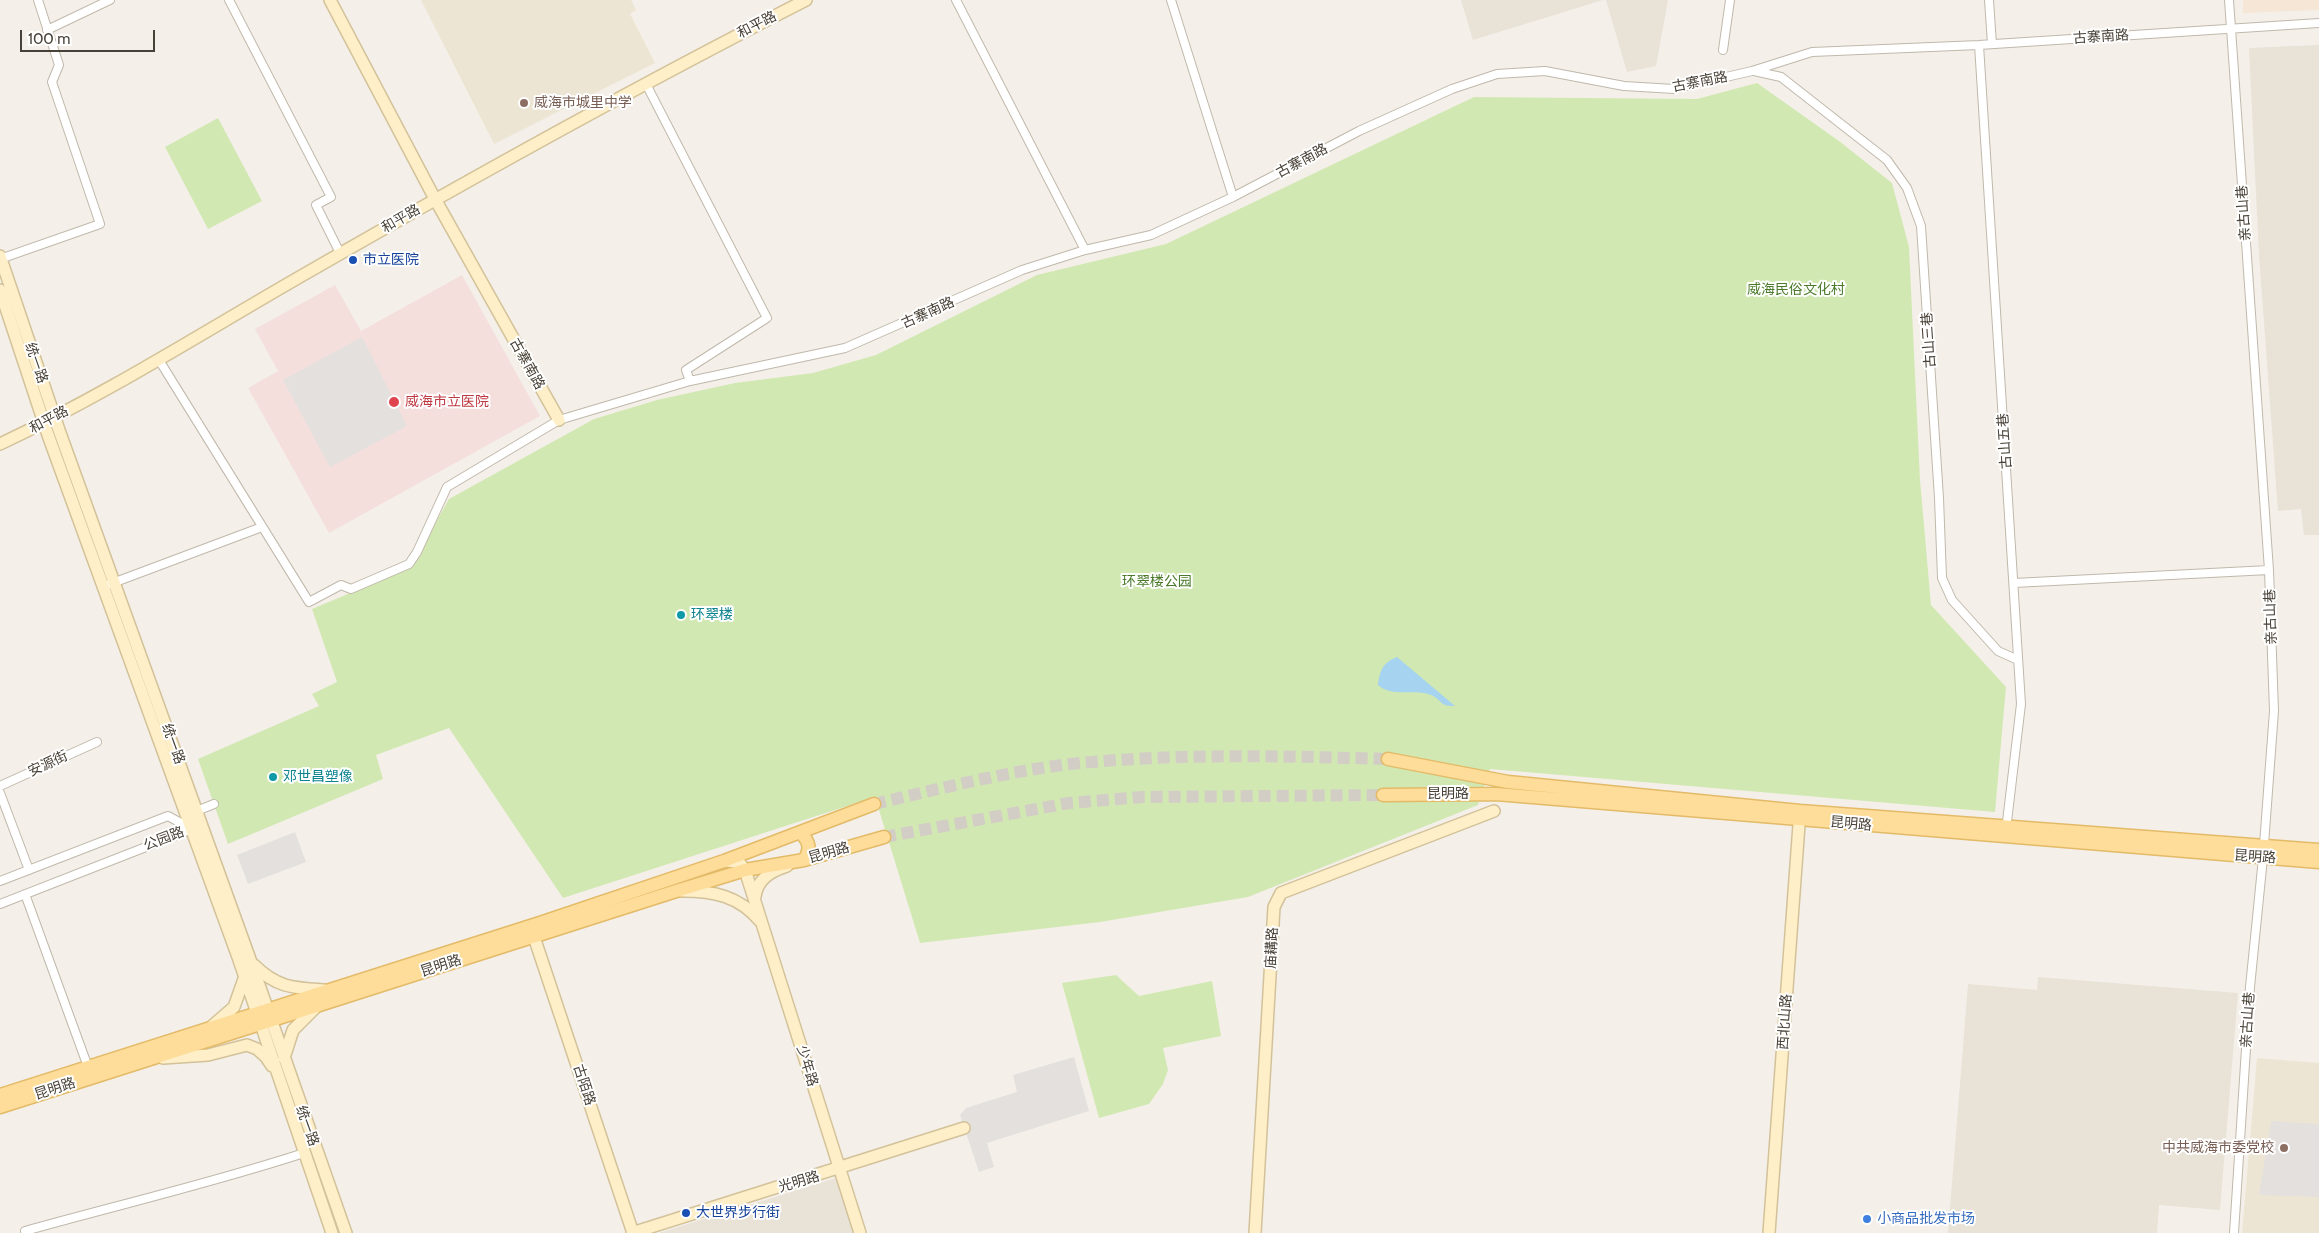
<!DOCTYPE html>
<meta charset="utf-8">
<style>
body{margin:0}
#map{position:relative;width:2319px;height:1233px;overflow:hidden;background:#f4f0e9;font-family:Cabin,sans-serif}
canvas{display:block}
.scale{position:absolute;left:20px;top:30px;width:135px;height:22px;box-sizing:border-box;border:2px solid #484137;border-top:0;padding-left:6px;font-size:15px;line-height:18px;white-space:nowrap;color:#484137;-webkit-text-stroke:4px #fff;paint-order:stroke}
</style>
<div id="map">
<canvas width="2319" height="1233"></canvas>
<div class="scale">100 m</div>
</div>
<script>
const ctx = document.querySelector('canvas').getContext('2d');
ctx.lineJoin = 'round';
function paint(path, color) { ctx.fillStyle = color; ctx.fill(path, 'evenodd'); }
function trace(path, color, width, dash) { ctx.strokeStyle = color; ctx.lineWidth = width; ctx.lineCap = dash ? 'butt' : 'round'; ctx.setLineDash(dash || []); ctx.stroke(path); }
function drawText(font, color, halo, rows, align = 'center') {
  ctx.font = font + ' Cabin,"Noto Sans SC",sans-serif'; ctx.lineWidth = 4; ctx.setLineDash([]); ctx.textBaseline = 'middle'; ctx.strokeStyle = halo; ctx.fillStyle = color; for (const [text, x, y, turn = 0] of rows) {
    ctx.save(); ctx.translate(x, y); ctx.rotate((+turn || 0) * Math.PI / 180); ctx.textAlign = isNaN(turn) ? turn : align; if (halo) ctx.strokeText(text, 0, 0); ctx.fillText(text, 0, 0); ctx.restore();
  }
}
paint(new Path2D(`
 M1461,0H1603L1473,40Z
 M1606,0H1668L1656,66L1627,72Z
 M2319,45V535H2304L2301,509L2278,511L2259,255L2249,48Z
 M2038,977L2238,993L2220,1210L2159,1205L2157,1233H1948L1968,984L2037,990Z
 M836,1178L854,1233H659Z`), '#e8e2d7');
paint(new Path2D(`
 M2243,0H2319V10L2243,13Z`), '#f5e6d5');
paint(new Path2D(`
 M421,0H631L636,10L630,14L655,63L494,144Z
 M2257,1058L2319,1063V1233H2242Z`), '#ede5d3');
paint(new Path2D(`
 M462,275L540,416L329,533L248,388L278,371L255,329L335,285L361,331Z`), '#f4dfdd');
paint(new Path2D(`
 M1757,83L1839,141L1892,183L1909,247L1920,480L1931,605L2006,687L1995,812L1490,769L1478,805L1248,897L1100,922L920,943L875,797L563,898L449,728L376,755L383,779L228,844L198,759L319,706L312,694L337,682L312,609L410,568L449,499L594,419L657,400L735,383L813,373L876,355L1037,275L1166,244L1474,97L1697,99Z
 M218,118L262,201L208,229L165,147Z
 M1116,975L1139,996L1212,981L1221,1036L1163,1048L1168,1070L1163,1084L1149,1104L1099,1118L1062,983Z`), '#d2e8b2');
paint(new Path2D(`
 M362,337L407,426L330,467L283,380Z
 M295,832L306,862L248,884L237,855Z
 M1074,1057L1089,1111L987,1143L994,1167L979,1172L960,1115L966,1108L1017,1092L1013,1075Z
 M2271,1121L2319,1124V1197L2259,1195Z`), '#e3e0dd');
paint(new Path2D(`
 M1397,657L1455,706C1438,706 1444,701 1431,695C1414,688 1393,698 1378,685C1380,671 1382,663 1397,657Z`), '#a6d4f0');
trace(new Path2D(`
 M874,804C939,789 1004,772 1070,764C1176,753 1282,756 1388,759
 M884,837L1069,803L1143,797L1383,795`), '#d2cdc5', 12, [12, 6]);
const street = new Path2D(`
 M229,0L331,197L316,205L340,253
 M956,0L1085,250
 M1171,0L1233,197
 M1989,0L1992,44
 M2229,0L2269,570L2274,711L2263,858L2250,987L2234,1233
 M47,30L110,0
 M1979,45L2021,704L2006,830
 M1723,50L1730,0
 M1754,71L1781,77L1887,160L1907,188L1921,226L1939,498L1942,578L1952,600L1998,651L2018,660
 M646,84L767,318L686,370L690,381
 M0,259L100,224L52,82L59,65L38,0
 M159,360L309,602L341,585L351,589L409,564L417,552L447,487L559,420L690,381L845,348L1022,270L1085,250L1151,235L1233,197L1359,131L1452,89L1497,74L1545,71L1624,86L1674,89L1752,71L1812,52L1979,45L2319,23
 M2014,583L2269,570
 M110,584L262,527
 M0,786L97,742
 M0,793L29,870
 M199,810L214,804
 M0,881L168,816L192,829
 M25,894L88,1067
 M0,904L192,829
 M25,1231C118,1205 212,1183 304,1153`);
const secondary = new Path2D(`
 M330,0L435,199L559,420
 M0,256L59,430L251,962L346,1233
 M0,290L48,435L238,957L332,1233
 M0,444C105,395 202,333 303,275C468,180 635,87 806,0
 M725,861L739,862L745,870L860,1233
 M682,891C714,891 739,896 760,921
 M755,897C757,879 771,871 787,866
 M534,937L633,1233
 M254,965C277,988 294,988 325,990
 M211,1027L234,1007L245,976
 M163,1058L208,1055L247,1045L257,1049L266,1057L272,1066
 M284,1058L293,1030L317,1006
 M632,1233L964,1128
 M1255,1233L1274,907L1281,893L1494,811
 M1769,1233L1800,811`);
const primary = new Path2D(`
 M1388,759L1508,782L1800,811L2319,850
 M1383,795L1496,794L2319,862
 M800,832C810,842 811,849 804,860
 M0,1095L540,923L724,861L874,804
 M0,1107L673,892L745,870L804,860L884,837`);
trace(street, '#c0b8ab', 10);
trace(secondary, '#d3c299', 14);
trace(primary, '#e3ba68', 15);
trace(street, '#fff', 8);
trace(secondary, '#feefc9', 11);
trace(primary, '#fddd99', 12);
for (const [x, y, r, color] of [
 [524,103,5,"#8d6e63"],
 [353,260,5,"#1a4fb4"],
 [394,402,6,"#e0444e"],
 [681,615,5,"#0f9aa8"],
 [273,777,5,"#0f9aa8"],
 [2284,1148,5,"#8d6e63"],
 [686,1213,5,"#1a4fb4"],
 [1867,1219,5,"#3f7fe0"]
]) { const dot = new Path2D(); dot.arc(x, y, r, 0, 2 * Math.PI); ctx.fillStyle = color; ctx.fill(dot); trace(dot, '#fff', 2); }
drawText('14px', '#484137', '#fff', [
 ["和平路",757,25,-27],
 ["古寨南路",2101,37,-4],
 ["古寨南路",1700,82,-11],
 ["古寨南路",1302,161,-28],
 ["亲古山巷",2244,213,-94],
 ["和平路",401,219,-30],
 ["古寨南路",928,313,-24],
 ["古山三巷",1929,340,-94],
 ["统一路",36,363,71],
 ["古寨南路",527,364,61],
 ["和平路",49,420,-28],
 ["古山五巷",2005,441,-94],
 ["亲古山巷",2271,617,-92],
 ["统一路",173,744,70],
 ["安源街",48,764,-25],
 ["昆明路",1448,794],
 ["昆明路",1851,824,5],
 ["公园路",164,839,-21],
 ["昆明路",829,853,-16],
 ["昆明路",2255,857,4],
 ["庙耩路",1272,948,-87],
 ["昆明路",441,966,-18],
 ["亲古山巷",2248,1020,-86],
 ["西北山路",1785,1022,-86],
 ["少年路",807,1066,73],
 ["古陌路",584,1085,72],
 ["昆明路",55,1089,-18],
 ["统一路",307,1126,70],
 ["光明路",799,1182,-17]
]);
drawText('14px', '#785e54', '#fff', [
 ["威海市城里中学",534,103],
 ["中共威海市委党校",2274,1148,"right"]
], 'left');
drawText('14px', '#164399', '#fff', [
 ["市立医院",363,260],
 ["大世界步行街",696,1213]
], 'left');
drawText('14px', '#4b7a2a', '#fff', [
 ["威海民俗文化村",1796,290],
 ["环翠楼公园",1157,582]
]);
drawText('14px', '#be3a42', '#fff', [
 ["威海市立医院",405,402]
], 'left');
drawText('14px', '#0d838f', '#fff', [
 ["环翠楼",691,615],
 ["邓世昌塑像",283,777]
], 'left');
drawText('14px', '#366cbe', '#fff', [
 ["小商品批发市场",1877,1219]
], 'left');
</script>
